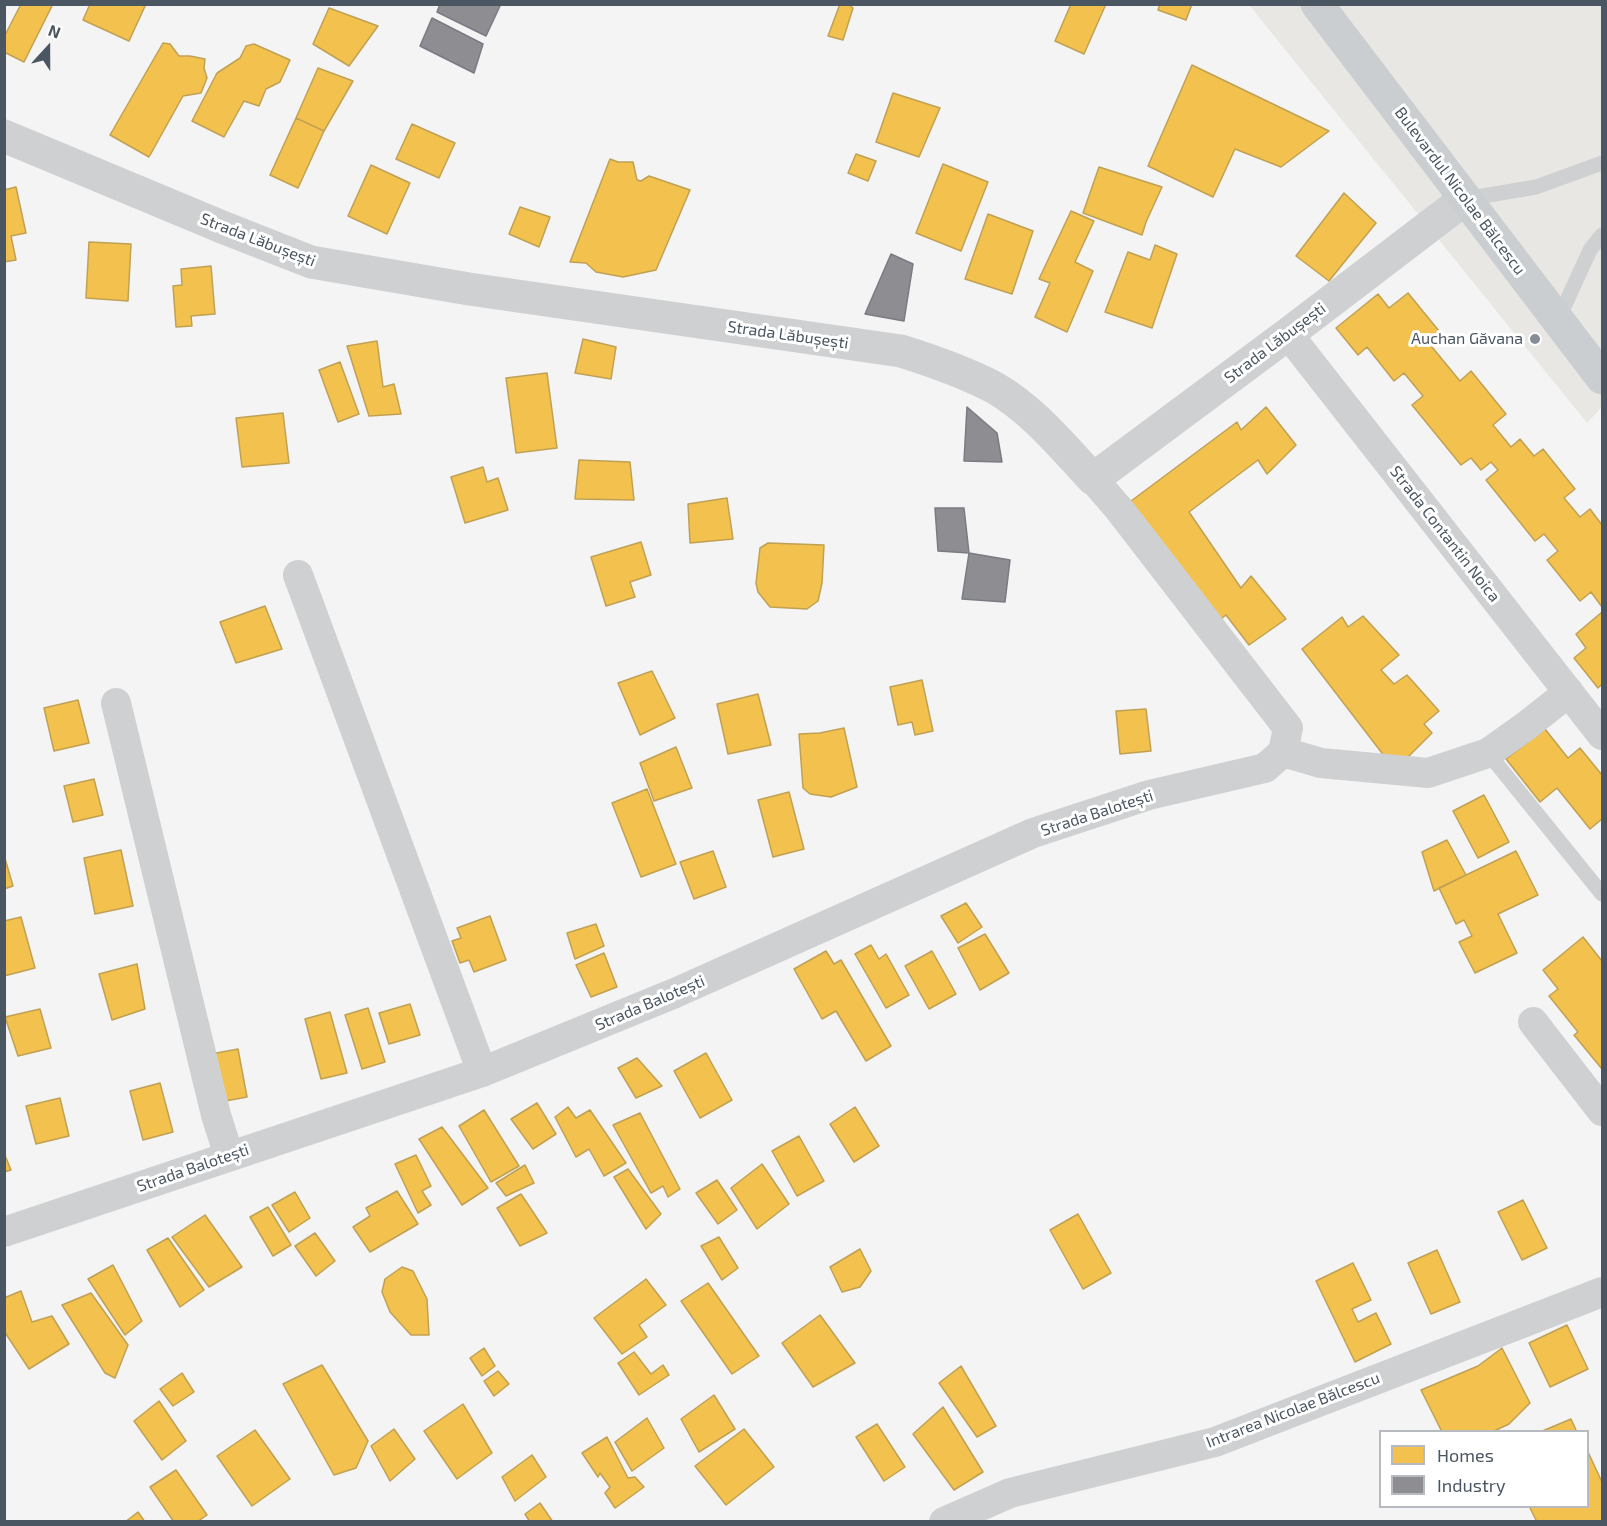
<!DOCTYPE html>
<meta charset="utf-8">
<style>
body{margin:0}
#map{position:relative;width:1607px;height:1526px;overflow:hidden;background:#f4f4f4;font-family:"Exo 2",sans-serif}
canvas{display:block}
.frame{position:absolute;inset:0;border:6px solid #4a5661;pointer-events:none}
.legend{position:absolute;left:1379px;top:1430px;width:210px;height:78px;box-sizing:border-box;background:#fff;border:2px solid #b7bbc0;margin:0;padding:8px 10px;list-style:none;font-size:18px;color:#4a5661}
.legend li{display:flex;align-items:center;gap:12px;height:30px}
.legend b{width:30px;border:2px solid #b7bbc0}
.north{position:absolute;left:18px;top:18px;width:60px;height:60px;-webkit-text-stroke:4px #fff;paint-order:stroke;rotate:21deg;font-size:16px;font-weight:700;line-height:24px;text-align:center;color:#4a5661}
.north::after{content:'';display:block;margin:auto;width:21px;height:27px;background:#4a5661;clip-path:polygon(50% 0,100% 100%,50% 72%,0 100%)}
</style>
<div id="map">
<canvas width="1607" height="1526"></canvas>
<div class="frame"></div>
<ul class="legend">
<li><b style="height:16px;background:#f2c14e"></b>Homes</li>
<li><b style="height:16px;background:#8d8d92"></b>Industry</li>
</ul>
<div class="north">N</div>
</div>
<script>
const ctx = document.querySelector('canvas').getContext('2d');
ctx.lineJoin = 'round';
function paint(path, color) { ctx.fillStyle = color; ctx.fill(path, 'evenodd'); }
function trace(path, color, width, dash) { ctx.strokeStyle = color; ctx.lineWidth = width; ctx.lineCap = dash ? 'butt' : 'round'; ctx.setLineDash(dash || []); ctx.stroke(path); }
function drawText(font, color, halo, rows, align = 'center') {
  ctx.font = font + ' "Exo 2",sans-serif'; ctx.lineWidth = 6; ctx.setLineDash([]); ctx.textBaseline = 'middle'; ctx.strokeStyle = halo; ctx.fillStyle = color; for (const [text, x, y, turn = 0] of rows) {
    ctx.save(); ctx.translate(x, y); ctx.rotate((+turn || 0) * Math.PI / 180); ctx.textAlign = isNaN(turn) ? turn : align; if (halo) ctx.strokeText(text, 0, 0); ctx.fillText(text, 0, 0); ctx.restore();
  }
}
paint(new Path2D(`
 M1249,5H1602V407L1587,423Z`), '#e8e7e3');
const homes = new Path2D(`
 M21,4H53L24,62L4,52V37Z
 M90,4H146L129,41L83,20Z
 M840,4H848L853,8L843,40L828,36Z
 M1071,4H1106L1084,54L1055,41Z
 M1160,4H1192L1186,20L1158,10Z
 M329,8L378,26L349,66L313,44Z
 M163,43L170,44L179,56H190L205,59L204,68L207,78L201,93L183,96L149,157L110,135Z
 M254,44L290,60L280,82L266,89L259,106L244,101L224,137L192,121L217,73L240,58L246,46Z
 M1192,65L1329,131L1281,167L1235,149L1213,197L1148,166Z
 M318,68L353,81L324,131L296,118Z
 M893,93L940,108L919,157L876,142Z
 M296,118L324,131L298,188L270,175Z
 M412,124L455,143L439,178L396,159Z
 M856,154L876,161L868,181L848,173Z
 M610,159L618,162H633L637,180L641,181L649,176L690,190L656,270L623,277L596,272L586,263L570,262Z
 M943,164L988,182L961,251L916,233Z
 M371,165L410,183L387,234L348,216Z
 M1099,167L1162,187L1146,222L1142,235L1083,213Z
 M16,187L26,233L11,236L16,260L4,262V190Z
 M1344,193L1376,223L1329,281L1296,256Z
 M520,207L550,217L539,247L509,234Z
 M1071,211L1094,221L1075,262L1093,271L1067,332L1035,317L1050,283L1039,279Z
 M988,214L1033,231L1012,294L965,279Z
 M89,242L131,244L128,301L86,298Z
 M1155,245L1177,254L1152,328L1105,312L1128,252L1150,260Z
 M211,266L215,314L191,316L192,326L176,327L173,286L182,285L181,269Z
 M1408,293L1439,331L1427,341L1460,381L1471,371L1506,414L1493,425L1511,447L1520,439L1534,456L1543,449L1575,489L1564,498L1580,517L1590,509L1602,525V607L1591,592L1580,601L1547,560L1558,551L1544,534L1535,541L1486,480L1498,470L1491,462L1481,470L1471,458L1461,465L1412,405L1423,396L1404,373L1394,381L1367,347L1358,355L1336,328L1378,294L1389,308Z
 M583,339L616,347L611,379L575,373Z
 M377,341L383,387L394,384L401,414L369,416L347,346Z
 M340,362L359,414L338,422L319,370Z
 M547,373L557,448L516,453L506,378Z
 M1266,407L1296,445L1267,474L1258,460L1189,512L1241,588L1251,576L1286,619L1249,645L1226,615L1216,623L1127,504L1237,422L1241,430Z
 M283,413L289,463L242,467L236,418Z
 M579,460L630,462L634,500L575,499Z
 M483,467L487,482L498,478L508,510L465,523L451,477Z
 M727,498L733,539L690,543L688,504Z
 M641,542L651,575L630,582L635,597L606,606L591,557Z
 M768,543L824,545L822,583L818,601L807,609L770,607L758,592L756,583L760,548Z
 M265,606L282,649L236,663L220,622Z
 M1602,612V684L1598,688L1574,658L1586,648L1576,634Z
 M1363,616L1399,655L1381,670L1394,684L1407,675L1439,711L1424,724L1432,733L1395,770L1302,649L1342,617L1348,627Z
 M652,671L675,718L640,735L618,683Z
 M922,680L933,731L915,735L912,722L898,725L890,687Z
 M758,694L771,745L728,754L717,704Z
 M78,700L89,743L54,751L44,708Z
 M1146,709L1151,751L1120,754L1116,711Z
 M844,728L857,787L831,797L810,794L803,788L799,734L820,733Z
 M1545,729L1568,758L1580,748L1602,775V819L1590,829L1557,788L1540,802L1506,759Z
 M676,747L692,788L654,801L640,763Z
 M94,779L103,815L73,822L64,786Z
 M647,789L676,864L641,877L612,803Z
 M789,792L804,849L773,857L758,800Z
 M1484,795L1509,842L1478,858L1453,811Z
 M1447,840L1466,875L1434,891L1422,852Z
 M121,850L133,906L95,914L84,858Z
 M713,851L726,887L694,899L680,862Z
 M1516,851L1538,895L1498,914L1517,953L1475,973L1459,942L1472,936L1464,920L1456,924L1439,888Z
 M4,855L13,886L4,889Z
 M966,903L982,927L958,943L941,916Z
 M490,916L506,960L474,972L469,960L460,963L452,941L461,938L457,928Z
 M21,917L35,968L4,976V921Z
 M596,924L604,946L575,959L567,933Z
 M985,934L1009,973L980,990L958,948Z
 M1583,937L1602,961V1069L1574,1035L1578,1032L1549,996L1558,989L1543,970Z
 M871,945L879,959L886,954L909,995L886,1008L855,954Z
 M826,951L834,964L841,960L891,1046L866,1061L836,1011L822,1019L794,969Z
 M932,951L956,994L929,1009L905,966Z
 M604,953L617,987L591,997L576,965Z
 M137,964L145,1009L112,1020L99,974Z
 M410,1004L420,1035L389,1044L379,1013Z
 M368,1008L385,1062L362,1069L345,1015Z
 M40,1009L51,1048L18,1056L5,1017Z
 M330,1012L347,1073L321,1079L305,1019Z
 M238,1049L247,1097L220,1102L211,1054Z
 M706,1053L732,1100L700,1118L674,1071Z
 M637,1058L662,1086L636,1098L618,1068Z
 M160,1083L173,1132L143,1140L130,1091Z
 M60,1098L69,1136L36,1144L26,1106Z
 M537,1103L556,1134L533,1149L511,1119Z
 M568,1107L576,1118L590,1110L626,1163L604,1176L589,1149L576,1157L555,1117Z
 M855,1107L879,1146L854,1162L830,1124Z
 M484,1110L519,1166L491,1182L459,1126Z
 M640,1113L680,1189L668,1197L663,1186L651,1193L613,1125Z
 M442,1127L488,1188L462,1205L419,1139Z
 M799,1136L824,1181L797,1196L772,1151Z
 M4,1153L11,1170L4,1172Z
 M416,1155L431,1186L422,1191L431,1205L418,1213L395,1164Z
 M762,1164L789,1204L757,1229L731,1188Z
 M525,1165L534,1183L506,1196L496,1183Z
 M628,1169L661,1214L646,1229L614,1177Z
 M717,1180L737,1210L718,1224L696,1193Z
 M397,1191L418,1224L370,1252L353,1227L370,1216L366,1208Z
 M295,1192L310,1218L289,1232L272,1205Z
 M521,1194L547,1233L520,1246L497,1208Z
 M1523,1200L1547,1248L1522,1260L1498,1212Z
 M268,1207L291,1245L273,1256L250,1217Z
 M1078,1214L1111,1273L1083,1289L1050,1230Z
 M205,1215L242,1267L209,1287L172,1237Z
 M315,1233L335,1261L316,1276L295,1246Z
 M719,1237L738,1268L722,1280L701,1246Z
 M168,1238L204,1290L180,1307L147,1250Z
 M860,1249L871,1271L860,1287L842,1292L830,1267Z
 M1437,1250L1460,1302L1431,1314L1408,1263Z
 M1353,1263L1371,1300L1352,1309L1358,1322L1376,1313L1391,1344L1355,1362L1316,1281Z
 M113,1265L142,1321L125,1335L88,1279Z
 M402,1267L413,1271L427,1299L429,1335H411L390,1312L382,1292L385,1279Z
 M646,1279L666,1305L639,1325L647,1337L622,1354L594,1318Z
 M708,1283L759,1356L732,1374L681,1301Z
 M21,1291L32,1322L52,1316L69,1344L29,1369L4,1331V1298Z
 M91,1293L128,1345L115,1378L105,1373L62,1305Z
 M820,1315L855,1363L813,1387L782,1343Z
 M1567,1325L1588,1369L1550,1387L1529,1343Z
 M484,1348L495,1366L482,1376L470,1358Z
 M1502,1348L1530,1403L1509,1424L1492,1432H1442L1421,1390L1478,1366Z
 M634,1352L651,1374L663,1365L669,1375L639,1395L618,1363Z
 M322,1365L368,1441L356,1468L334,1475L283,1384Z
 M961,1366L996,1426L977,1437L939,1383Z
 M498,1371L509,1384L494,1396L484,1381Z
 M182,1373L194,1392L173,1406L160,1389Z
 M714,1395L735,1429L699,1452L681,1419Z
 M159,1401L186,1441L162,1460L134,1421Z
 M463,1404L492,1453L457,1479L424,1431Z
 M943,1407L983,1472L954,1490L913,1434Z
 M647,1418L664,1448L632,1471L615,1442Z
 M1571,1419L1577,1432H1540Z
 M877,1424L905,1467L884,1481L856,1437Z
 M394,1429L415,1459L390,1481L371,1446Z
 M744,1429L774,1467L726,1505L695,1466Z
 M255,1430L290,1479L252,1506L217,1456Z
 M607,1437L628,1478L635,1477L644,1487L615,1508L605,1493L610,1487L600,1473L598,1477L582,1453Z
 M1588,1452L1602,1482V1522H1537L1529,1506H1588Z
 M532,1455L546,1477L515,1501L502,1477Z
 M176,1470L207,1515L197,1522H174L150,1487Z
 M540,1503L553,1522H530L525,1514Z
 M138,1512L145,1522H125Z`);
paint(homes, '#f2c14e');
trace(homes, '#c0a154', 1.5);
const industry = new Path2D(`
 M440,4H498L500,6L486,36L437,12Z
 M432,18L483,44L474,73L420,46Z
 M891,254L913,264L904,321L865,314Z
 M967,407L997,433L1002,462L964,461Z
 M935,508H964L969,553L938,551Z
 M969,553L1010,560L1005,602L962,599Z`);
paint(industry, '#8d8d92');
trace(industry, '#797c83', 1.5);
trace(new Path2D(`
 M1465,199L1536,187L1602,163
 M1558,320L1590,250L1602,235
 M1488,753L1602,894`), '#ced0d2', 15);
trace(new Path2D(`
 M1288,334L1602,735
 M298,575L482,1072
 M116,703L216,1115L229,1156
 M1283,752L1321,763L1428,773L1488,753L1526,726L1569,692
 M1533,1022L1602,1111
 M4,1232L482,1072L675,993L1033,833L1149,795L1265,768L1283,752L1288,728L1119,509L1093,479
 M944,1522L1010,1493L1215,1442L1602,1292`), '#ced0d2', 30);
trace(new Path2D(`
 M4,136L222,227L311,262L469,289L901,351C933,361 965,372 995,388C1033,410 1063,447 1093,479L1288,334L1465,199`), '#ced0d2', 33);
trace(new Path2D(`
 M1317,4L1602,378`), '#caced1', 33);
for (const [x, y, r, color] of [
 [1535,339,6,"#868d94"]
]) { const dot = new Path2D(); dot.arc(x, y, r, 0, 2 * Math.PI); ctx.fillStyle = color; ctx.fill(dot); trace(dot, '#fff', 2); }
drawText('16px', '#4a5661', '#fff', [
 ["Bulevardul Nicolae Bălcescu",1460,191,53],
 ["Strada Lăbușești",258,240,21],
 ["Strada Lăbușești",788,335,8],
 ["Strada Lăbușești",1275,343,-37],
 ["Strada Contantin Noica",1445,534,52],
 ["Strada Balotești",1097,813,-18],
 ["Strada Balotești",650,1003,-23],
 ["Strada Balotești",193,1168,-19],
 ["Intrarea Nicolae Bălcescu",1293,1410,-21]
]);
drawText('16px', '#4a5661', '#fff', [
 ["Auchan Găvana",1523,339]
], 'right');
</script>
